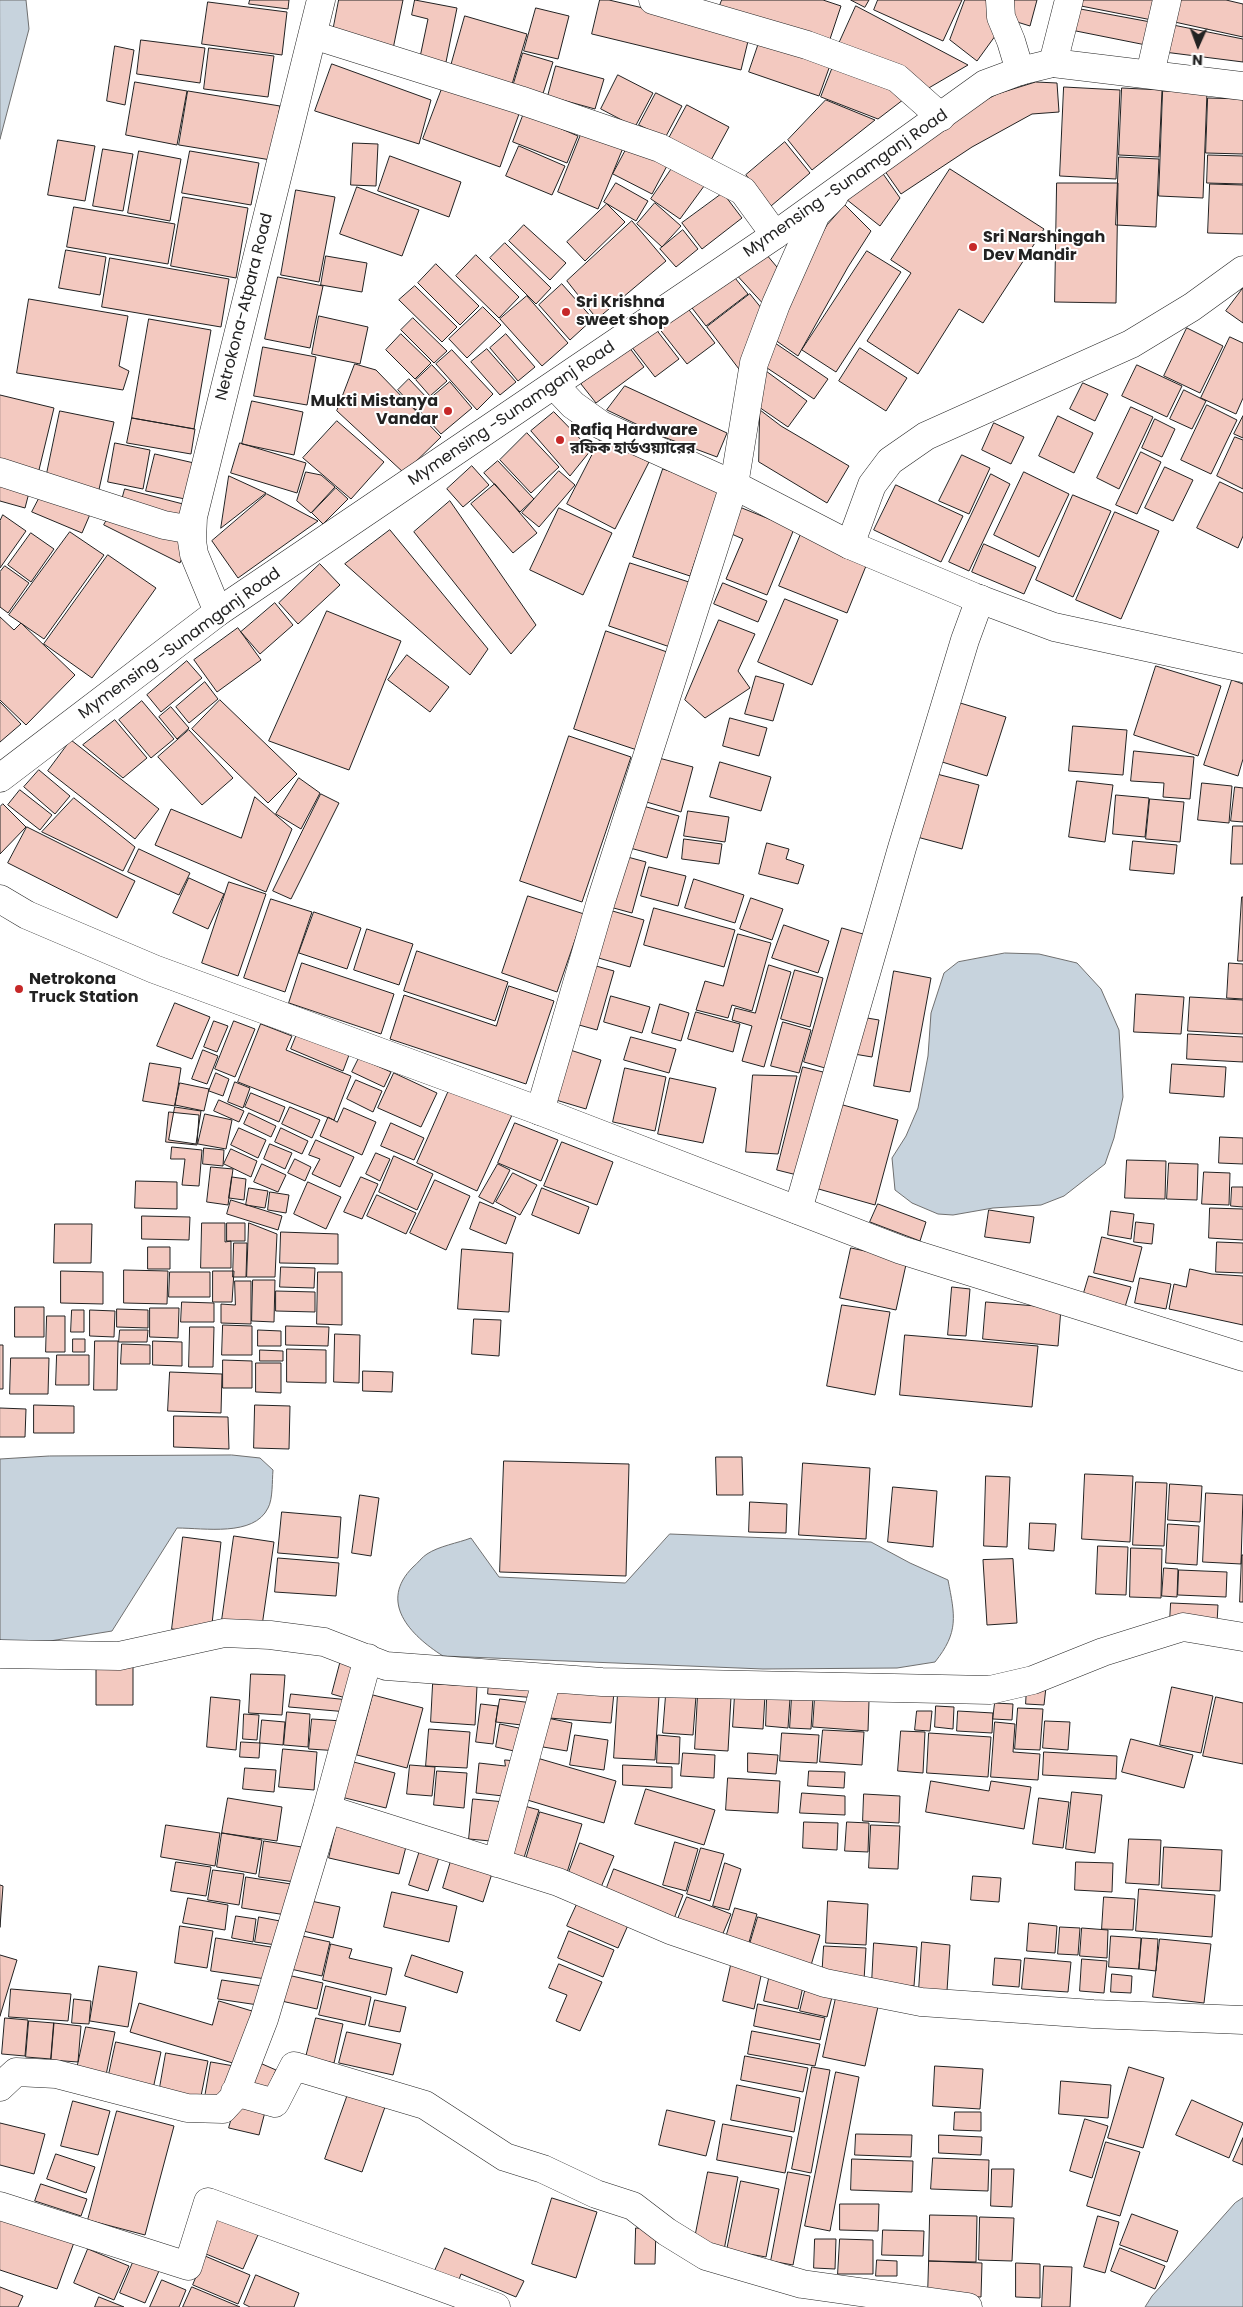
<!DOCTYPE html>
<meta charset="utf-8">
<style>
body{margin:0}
#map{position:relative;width:1243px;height:2307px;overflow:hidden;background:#fff;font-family:Poppins,sans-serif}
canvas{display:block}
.north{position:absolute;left:1173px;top:20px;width:50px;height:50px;-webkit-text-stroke:4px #fff;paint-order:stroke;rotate:182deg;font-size:14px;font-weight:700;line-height:20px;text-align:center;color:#222}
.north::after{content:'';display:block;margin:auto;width:18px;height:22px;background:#222;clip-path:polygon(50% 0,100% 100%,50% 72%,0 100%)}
</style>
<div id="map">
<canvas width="1243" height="2307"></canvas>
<div class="north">N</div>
</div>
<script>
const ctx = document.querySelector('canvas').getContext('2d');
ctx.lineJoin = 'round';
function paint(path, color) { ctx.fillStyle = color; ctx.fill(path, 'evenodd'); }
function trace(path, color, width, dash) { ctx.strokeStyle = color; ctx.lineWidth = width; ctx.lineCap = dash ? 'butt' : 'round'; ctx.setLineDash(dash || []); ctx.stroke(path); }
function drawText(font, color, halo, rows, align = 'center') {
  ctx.font = font + ' Poppins,"Noto Sans Bengali",sans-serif'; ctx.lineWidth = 4; ctx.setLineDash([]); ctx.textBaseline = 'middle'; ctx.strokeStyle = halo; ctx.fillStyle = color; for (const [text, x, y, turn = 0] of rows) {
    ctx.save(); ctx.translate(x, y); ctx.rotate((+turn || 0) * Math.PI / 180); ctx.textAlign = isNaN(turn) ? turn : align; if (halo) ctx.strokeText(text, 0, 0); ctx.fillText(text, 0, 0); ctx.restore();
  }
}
const water = new Path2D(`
 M0,0H26L29,29L0,139Z
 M1005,953L1039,954L1077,963L1101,989L1119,1030L1123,1097L1114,1138L1105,1164L1064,1196L1041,1205L993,1208L953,1215L938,1214L912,1203L895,1190L892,1158L906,1136L918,1108L928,1056L931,1013L944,973L958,962Z
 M232,1455L260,1458L273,1470C272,1481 273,1499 268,1508C254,1537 204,1528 177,1528L112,1631L50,1641H0V1459L49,1456Z
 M670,1534L871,1542L910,1563L948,1580C955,1616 959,1632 935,1662L897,1668L763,1669L443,1656C410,1635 378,1602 413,1567C418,1563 422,1557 427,1554C439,1546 458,1543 471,1538L499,1577L625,1583Z
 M1243,2198V2307H1145L1152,2296L1235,2203Z`);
paint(water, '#c7d3dd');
trace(water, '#6f6f6f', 1);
const building = new Path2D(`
 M250,0H289L288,9L249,4Z
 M339,0H403L393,49L333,31Z
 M415,0L457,8L445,67L419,62L428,19L412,15Z
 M600,0H609L750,33L741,70L592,34Z
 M722,0H823L841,6L829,42L719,8Z
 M851,0H869L865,7Z
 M878,0H962L943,41L874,10Z
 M965,0H997L998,32L977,61L950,40Z
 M1006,0H1037L1030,26L1001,17Z
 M1077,0H1161L1157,21L1076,5Z
 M1175,0H1226L1243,4V37L1170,21Z
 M208,2L287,12L282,55L202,44Z
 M856,6L968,65L927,89L837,48Z
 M536,8L569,16L558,59L524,51Z
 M1075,8L1156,23L1151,46L1071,30Z
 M465,16L527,34L510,91L449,73Z
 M1168,24L1243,39V62L1164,52Z
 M762,34L833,57L819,96L749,72Z
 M141,40L205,48L200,83L137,74Z
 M115,46L134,50L125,105L107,101Z
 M209,48L274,56L268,97L204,89Z
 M523,53L553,62L540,103L511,93Z
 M836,59L912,93L878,119L821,97Z
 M332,64L431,100L419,144L315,111Z
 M556,66L604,79L595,109L548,96Z
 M618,75L653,93L635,127L601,109Z
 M135,82L187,91L177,145L126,135Z
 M1036,82L1057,83L1059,112L1032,114L972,147L901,194L882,167L974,106L997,94Z
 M443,86L519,114L500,167L423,139Z
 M1064,87L1120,90L1116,179L1060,176Z
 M1122,88L1162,90L1159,157L1119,155Z
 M188,91L280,106L271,160L179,145Z
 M1163,91L1207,92L1203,198L1159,196Z
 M656,93L682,106L665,138L639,125Z
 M1208,98L1243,99V154L1206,153Z
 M826,100L875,120L812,170L788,140Z
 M687,105L729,127L710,162L668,140Z
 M524,113L578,136L567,163L513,142Z
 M584,127L625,143L598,209L558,192Z
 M58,140L95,146L85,201L48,195Z
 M785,142L810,173L771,206L746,175Z
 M353,143L378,144L376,186L351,185Z
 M629,144L668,164L652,194L613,174Z
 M519,146L565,166L552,195L506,176Z
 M103,149L133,154L123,211L93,206Z
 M139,151L181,159L170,221L128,213Z
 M190,151L259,163L251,205L182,193Z
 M1208,155L1243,156V184L1207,183Z
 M390,156L461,182L449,217L378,191Z
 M1119,157L1159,159L1156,227L1116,225Z
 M677,161L707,182L680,219L651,199Z
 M879,168L900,198L880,226L846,199Z
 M950,169L1044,229L983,323L959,309L918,374L867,341L911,273L891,260Z
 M616,183L648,201L636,221L604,202Z
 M1057,183H1118L1116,303L1055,302Z
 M1210,184L1243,185V234L1208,233Z
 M357,187L419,210L402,256L340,234Z
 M296,190L335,197L319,282L281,275Z
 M723,193L742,218L702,249L682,223Z
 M183,197L248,208L236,278L171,266Z
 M655,203L681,226L662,247L637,224Z
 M607,204L625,222L585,261L567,242Z
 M845,205L871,231L848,267L798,356L768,335L807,259L827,225Z
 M74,207L175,224L168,264L67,247Z
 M632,221L666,261L597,319L567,281Z
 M524,225L566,263L550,280L509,241Z
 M683,230L698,249L676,267L660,249Z
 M505,243L551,288L536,304L490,258Z
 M761,248L782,273L767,308L733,271Z
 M66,250L106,257L100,295L59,288Z
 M867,251L901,272L836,372L802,350Z
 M476,255L519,297L499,318L456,276Z
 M326,256L367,263L362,292L321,285Z
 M110,258L229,279L221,327L102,307Z
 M436,264L479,306L460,325L418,283Z
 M731,273L748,294L706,326L689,304Z
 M278,277L323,286L310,348L265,339Z
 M562,284L593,319L570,340L539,305Z
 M415,286L457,327L442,342L399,300Z
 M1243,288V323L1226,311Z
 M750,294L766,314L745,377L707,327Z
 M527,296L568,343L542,366L500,319Z
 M29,299L128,316L119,366L129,371L123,390L17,373Z
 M686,306L715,343L687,364L658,327Z
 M483,307L501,325L467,358L449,339Z
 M319,316L368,327L360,364L312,354Z
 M413,318L447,351L434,363L401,330Z
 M149,319L211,330L194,429L132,418Z
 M655,328L679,359L655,377L631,346Z
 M1187,328L1223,346L1200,393L1164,376Z
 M401,334L431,363L415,379L386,350Z
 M506,334L535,367L518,381L490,348Z
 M1230,337L1243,343V398L1236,414L1201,398Z
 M775,343L828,379L814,399L761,364Z
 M263,347L316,357L307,405L254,396Z
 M629,347L644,367L596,403L581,384Z
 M860,348L907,378L886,411L839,381Z
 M487,349L516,382L500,395L471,362Z
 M452,350L493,394L477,410L436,364Z
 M355,364L376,370L441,437L404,473L337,411Z
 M432,365L447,381L430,396L416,380Z
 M1137,365L1182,386L1167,417L1122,396Z
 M766,371L807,401L788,427L756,405Z
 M409,379L428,399L416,410L398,390Z
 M450,382L472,408L441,434L418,409Z
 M1083,383L1108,394L1095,421L1070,409Z
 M625,386L727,433L717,457L661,436L607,410Z
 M1184,390L1206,401L1192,429L1170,419Z
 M0,395L54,408L38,474L0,465Z
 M252,401L303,412L294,455L242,444Z
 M1207,405L1237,420L1211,474L1181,460Z
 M1131,407L1153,417L1119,489L1097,478Z
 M760,410L781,426L849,466L827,503L759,462Z
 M60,411L114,422L98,494L45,483Z
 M554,412L591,450L570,476L531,431Z
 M1058,416L1093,433L1074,473L1039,456Z
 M1243,416V438L1234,434Z
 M132,418L195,429L191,454L127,443Z
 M1155,419L1175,429L1162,457L1142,448Z
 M337,421L384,462L351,499L303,458Z
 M994,423L1024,437L1011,464L982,450Z
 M527,433L559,467L531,493L500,460Z
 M1235,437L1243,440V489L1217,476Z
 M601,438L649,462L615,529L567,504Z
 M115,443L150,450L143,489L108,482Z
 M240,443L306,463L297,493L231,473Z
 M1141,452L1161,462L1137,514L1116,505Z
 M155,454L194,463L185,499L146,491Z
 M962,455L990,468L969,514L939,501Z
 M498,461L534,499L520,512L484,473Z
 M472,466L489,485L463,507L447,489Z
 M1165,467L1193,480L1173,521L1145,508Z
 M663,469L720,488L690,576L633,557Z
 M559,471L575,485L539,527L522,513Z
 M306,472L321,475L335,487L311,513L297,501Z
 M1024,472L1069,494L1039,557L994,535Z
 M991,474L1010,484L969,571L949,562Z
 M0,476L31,485L25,508L0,501Z
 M229,476L266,493L221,528Z
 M1220,482L1243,493V536L1238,548L1197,528Z
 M495,484L537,533L513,553L471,504Z
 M896,485L963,516L941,562L874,530Z
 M336,488L348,499L323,524L312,513Z
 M44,489L94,505L82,533L32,512Z
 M125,489L183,504L178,523L120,507Z
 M267,494L318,521L238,578L212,541Z
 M1073,495L1111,511L1073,597L1036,580Z
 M450,501L536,625L511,654L414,532Z
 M737,506L794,529L767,595L726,579L743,539L727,532Z
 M559,508L612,533L583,595L530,570Z
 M112,510L189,540L180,563L104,525Z
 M1115,512L1159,531L1121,619L1076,600Z
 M3,515L26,531L0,568V521Z
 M390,530L488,649L470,675L345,564Z
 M70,532L104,555L44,639L9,615Z
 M31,533L54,549L31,582L8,565Z
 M801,534L868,561L847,613L779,586Z
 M984,544L1036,567L1024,594L972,572Z
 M108,555L156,588L92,678L44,644Z
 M630,563L692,583L670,647L609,626Z
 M320,564L340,585L298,624L279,603Z
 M5,566L29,583L8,613L0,607V572Z
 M723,583L767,601L758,622L714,604Z
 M785,599L838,620L812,685L758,662Z
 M275,603L293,625L260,654L241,632Z
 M327,611L401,641L349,770L269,741Z
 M0,617L14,630L21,623L75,675L26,725L0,700Z
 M719,620L755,634L738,671L750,688L705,718L685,700Z
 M238,628L261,660L217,692L194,660Z
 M606,631L670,653L637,750L574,729Z
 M407,655L449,687L430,712L388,680Z
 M187,661L202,678L161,712L147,695Z
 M1156,666L1221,686L1198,756L1134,735Z
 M756,676L784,684L773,721L745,714Z
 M1232,680L1243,684V759L1238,776L1204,765Z
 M205,682L218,699L189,723L176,707Z
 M220,700L297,774L268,803L192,729Z
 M142,701L174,739L151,758L119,720Z
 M0,702L21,724L0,742Z
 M957,702L1006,717L987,776L939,761Z
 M171,707L189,728L177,739L159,717Z
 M730,718L767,728L759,756L723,746Z
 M115,720L147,758L123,778L83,745Z
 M1073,726L1127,730L1123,775L1069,771Z
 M189,730L233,778L202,805L158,757Z
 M569,736L631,757L582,902L520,881Z
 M71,740L159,809L135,839L48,771Z
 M1134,751L1194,757L1190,799L1163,797L1164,783L1131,781Z
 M655,757L693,767L681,812L643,801Z
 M720,762L771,777L761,811L710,797Z
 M39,770L70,796L55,814L24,787Z
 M933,773L979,785L962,849L917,837Z
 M299,778L320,793L301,829L276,814Z
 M1077,781L1113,785L1105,842L1069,837Z
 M1202,783L1232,786L1229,823L1198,820Z
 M1235,787L1243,788V822L1231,821Z
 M20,790L52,815L40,830L8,805Z
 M321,794L339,803L291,899L273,891Z
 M1116,795L1149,798L1145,837L1113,834Z
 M255,797L292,829L266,892L155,845L171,809L241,838Z
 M74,798L135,847L123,871L42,832Z
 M1150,799L1184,802L1180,842L1146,839Z
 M3,804L26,827L0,854V807Z
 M643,806L679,816L667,858L630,848Z
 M688,811L729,817L725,842L684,836Z
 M1233,826H1243V864H1231Z
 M27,827L135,881L117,918L8,863Z
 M684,839L722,844L719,864L682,859Z
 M1133,841L1177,845L1174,874L1130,870Z
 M767,843L789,849L786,859L804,865L798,884L759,874Z
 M139,849L190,873L179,895L128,872Z
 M624,856L646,862L632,913L610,907Z
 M649,867L686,876L678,906L641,896Z
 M189,878L224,894L208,929L173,913Z
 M694,879L744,895L735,923L685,908Z
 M229,882L266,894L238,976L202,963Z
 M528,896L584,914L557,992L502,973Z
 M1242,897H1243V961H1238Z
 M751,898L783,909L772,940L740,929Z
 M271,899L312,912L285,992L244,978Z
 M654,908L735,930L724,967L644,945Z
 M609,910L644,920L630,967L595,957Z
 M314,912L361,928L347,969L299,953Z
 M784,925L829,941L818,973L772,958Z
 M842,928L870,936L832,1070L804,1062Z
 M367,929L413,944L399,985L354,970Z
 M738,934L771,943L752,1011L732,1005L728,1018L696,1010L705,981L723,986Z
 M417,951L508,982L495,1021L404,991Z
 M302,963L394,994L381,1034L289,1003Z
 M1229,963L1243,964V999L1227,998Z
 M589,964L614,971L597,1030L572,1023Z
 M769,965L791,972L764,1067L742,1061L752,1026L732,1020L735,1008L755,1013Z
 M795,970L823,978L810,1027L781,1019Z
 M894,971L931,978L910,1092L874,1086Z
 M509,986L554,1001L526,1084L390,1039L404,995L496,1026Z
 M1136,994L1184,997L1181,1034L1134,1032Z
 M611,996L650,1007L642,1033L604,1022Z
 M1190,997L1243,1000V1034L1188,1031Z
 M175,1003L210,1017L192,1059L157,1046Z
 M660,1004L689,1013L681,1041L652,1033Z
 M696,1012L740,1024L733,1052L688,1039Z
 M855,1016L879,1020L872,1057L848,1053Z
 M214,1021L228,1026L217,1052L204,1047Z
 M234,1021L255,1029L235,1077L215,1069Z
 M783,1022L811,1030L799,1073L771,1066Z
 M261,1024L292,1036L286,1050L351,1076L334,1120L238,1082Z
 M297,1034L349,1055L343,1071L291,1049Z
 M1188,1034L1243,1037V1062L1187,1059Z
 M631,1037L676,1049L669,1073L624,1060Z
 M561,1047L601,1060L586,1109L546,1097Z
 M203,1050L218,1056L207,1084L192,1079Z
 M359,1058L391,1072L384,1087L352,1072Z
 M150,1063L181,1068L175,1106L143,1101Z
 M1172,1064L1226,1067L1224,1097L1170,1093Z
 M803,1067L831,1074L805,1177L777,1170Z
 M625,1068L666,1077L655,1131L613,1122Z
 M216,1073L229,1079L223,1096L209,1091Z
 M394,1073L437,1093L421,1127L378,1108Z
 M753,1075L797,1076L778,1154L746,1152Z
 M670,1078L716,1088L703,1143L658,1134Z
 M356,1080L382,1091L373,1112L347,1099Z
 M235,1082L250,1088L243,1108L228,1102Z
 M180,1083L209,1089L204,1111L175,1105Z
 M450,1088L512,1115L477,1191L417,1163Z
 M251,1093L285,1107L279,1122L245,1107Z
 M219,1100L244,1111L239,1122L214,1111Z
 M832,1102L898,1120L875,1205L808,1186Z
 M175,1107L201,1111L196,1144L169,1140Z
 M290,1107L320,1120L312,1138L282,1124Z
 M344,1108L376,1122L362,1155L320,1136L328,1117L337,1122Z
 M169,1112L199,1115L197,1145L166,1142Z
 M249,1113L276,1126L271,1137L244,1124Z
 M205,1114L232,1120L226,1149L198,1144Z
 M391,1123L424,1138L414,1160L381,1146Z
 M515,1123L558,1140L541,1181L498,1163Z
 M239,1128L266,1140L258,1158L231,1145Z
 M281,1128L308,1141L302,1154L275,1142Z
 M1220,1137L1243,1138V1164L1219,1163Z
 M316,1140L354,1157L340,1187L312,1174L320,1159L309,1155Z
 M562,1142L613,1162L597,1205L544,1186Z
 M270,1144L292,1153L285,1169L264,1159Z
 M172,1147L202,1150L199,1186L182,1185L185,1159H171Z
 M204,1148L224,1150L223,1166L203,1164Z
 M231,1149L257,1161L251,1177L224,1164Z
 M376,1153L390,1159L380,1181L366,1174Z
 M394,1156L433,1174L417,1210L379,1192Z
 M295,1159L311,1167L305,1181L288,1173Z
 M1127,1160L1166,1161L1165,1199L1125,1198Z
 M1169,1163L1198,1164L1197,1200L1167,1199Z
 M262,1164L286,1175L278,1192L254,1182Z
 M498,1164L510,1170L493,1204L479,1197Z
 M211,1167L233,1169L228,1205L207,1202Z
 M1204,1172L1230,1173L1229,1205L1202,1204Z
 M513,1173L537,1185L520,1215L496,1202Z
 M232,1177L246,1179L244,1200L229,1198Z
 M361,1177L378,1184L362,1219L344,1212Z
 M435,1180L470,1196L446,1250L410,1233Z
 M136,1181L177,1182V1209L135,1208Z
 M308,1182L341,1197L326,1229L294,1214Z
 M1232,1187H1243V1207L1231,1206Z
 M249,1188L268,1191L265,1208L246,1205Z
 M542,1188L589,1207L579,1234L532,1215Z
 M270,1192L289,1195L286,1213L268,1210Z
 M377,1195L416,1213L406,1234L367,1216Z
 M231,1200L282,1216L278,1230L227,1214Z
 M480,1202L516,1217L506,1244L470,1229Z
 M878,1204L926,1222L920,1241L870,1222Z
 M1210,1208L1243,1209V1240L1209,1238Z
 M989,1210L1034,1217L1030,1243L985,1237Z
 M1111,1211L1134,1214L1131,1239L1108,1235Z
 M142,1216L190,1217L189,1240L142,1239Z
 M1136,1222L1154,1224L1152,1244L1134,1242Z
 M202,1223H225V1242L231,1241V1268H201Z
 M227,1223H245V1241H227Z
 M249,1223L277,1234L275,1277H247Z
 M55,1224H92L91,1263H54Z
 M281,1232L338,1234V1264L280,1263Z
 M1102,1237L1142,1247L1133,1282L1094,1273Z
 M1217,1242L1243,1243V1273L1216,1272Z
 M234,1243H247L246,1277H233Z
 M148,1247H170V1269H148Z
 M851,1248L907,1260L896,1310L840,1298Z
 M462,1249L513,1253L509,1312L458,1309Z
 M281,1267L315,1268L314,1288L280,1287Z
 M1190,1269L1212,1274L1243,1276V1325L1169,1309L1174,1284L1186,1287Z
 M124,1270L168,1271L167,1304L124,1303Z
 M61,1271L103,1272V1304L61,1303Z
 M213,1271H234L232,1302H213Z
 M170,1272H210V1297H169Z
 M318,1272H342V1325L317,1324Z
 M1089,1276L1131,1287L1125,1307L1083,1296Z
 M1140,1278L1171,1284L1166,1309L1135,1303Z
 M253,1280H275L274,1322L252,1321Z
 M235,1281H251V1324L221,1323V1304L235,1305Z
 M952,1287L970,1289L966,1336L948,1335Z
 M276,1291L315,1292V1312L276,1311Z
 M182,1302L214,1303V1322H181Z
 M986,1302L1061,1308L1058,1346L983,1339Z
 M842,1305L890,1312L875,1395L827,1386Z
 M15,1307H44V1337H15Z
 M150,1308H179L178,1338L150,1337Z
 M117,1309L148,1310V1328L117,1327Z
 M72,1310H84V1332H71Z
 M90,1310L115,1311L114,1337L90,1336Z
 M47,1316H65V1352H46Z
 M474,1319L501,1320L499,1356L472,1354Z
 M223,1325L252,1326V1355H222Z
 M286,1326L329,1327L328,1346L286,1345Z
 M190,1327H214L213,1367H189Z
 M120,1330H148L147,1342H119Z
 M258,1330L281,1331V1346H258Z
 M335,1334L360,1335L359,1383L334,1382Z
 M905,1335L1038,1346L1032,1407L900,1395Z
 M73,1339H85V1352H73Z
 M95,1341H118L117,1390H94Z
 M153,1341L182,1342V1366L153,1365Z
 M122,1344L150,1345V1364H121Z
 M0,1345H3V1389H0Z
 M287,1349L326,1350V1383L287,1382Z
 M260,1350L283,1351V1361H260Z
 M57,1355H89V1385H56Z
 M11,1358H49L48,1394H10Z
 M223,1360L252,1361V1388H223Z
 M256,1363H281V1393L256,1392Z
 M363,1371L393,1372L392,1392L363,1391Z
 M170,1372L222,1374L221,1413L168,1411Z
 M34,1405L74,1406V1433H34Z
 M255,1405L290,1406L289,1449L254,1448Z
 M0,1408L26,1409L25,1437H0Z
 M174,1416L228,1417L229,1449L174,1447Z
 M716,1457H742L743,1495H717Z
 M504,1461L629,1464L626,1576L500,1572Z
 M803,1463L870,1468L866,1539L799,1535Z
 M1085,1474L1133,1476L1130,1542L1082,1539Z
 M986,1476L1010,1477L1007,1547L984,1546Z
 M1136,1482L1167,1483L1164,1546L1133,1545Z
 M1170,1484L1202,1486L1200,1522L1168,1520Z
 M893,1487L937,1491L933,1547L888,1542Z
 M1206,1493L1243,1495L1241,1564L1203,1562Z
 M360,1495L379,1498L371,1556L352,1553Z
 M750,1502L787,1504L786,1533L749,1532Z
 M282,1512L341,1517L338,1558L278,1553Z
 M1030,1523L1056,1524L1054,1551L1029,1549Z
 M1168,1524L1199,1526L1197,1565L1166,1563Z
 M234,1536L274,1542L261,1633L221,1627Z
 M183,1537L221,1542L211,1633L172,1629Z
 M1098,1546L1128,1547L1126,1595L1096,1594Z
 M1131,1548L1162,1549L1161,1598L1130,1597Z
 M1242,1555H1243V1602H1240Z
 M278,1558L339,1563L336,1596L275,1592Z
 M1013,1559L1017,1623L987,1625L983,1560Z
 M1164,1568L1178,1569L1177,1597L1162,1596Z
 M1179,1570L1227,1572L1226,1597L1178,1595Z
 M1171,1603L1218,1605L1217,1623L1170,1621Z
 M342,1656L359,1661L349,1699L332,1694Z
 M133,1664V1705H96V1665Z
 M251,1674L285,1675L282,1715L249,1713Z
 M489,1681L538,1685L537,1698L488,1694Z
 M433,1684L477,1686L475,1725L431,1722Z
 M1027,1686L1046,1687L1044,1705L1026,1704Z
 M552,1687L614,1692L611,1723L549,1718Z
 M1172,1687L1213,1696L1201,1753L1160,1745Z
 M618,1693L659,1696L655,1760L614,1758Z
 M291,1694L349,1700L348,1712L289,1707Z
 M698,1694L731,1697L728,1751L695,1749Z
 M735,1694L765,1695L763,1729L733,1727Z
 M373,1695L423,1708L407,1768L357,1755Z
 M666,1695L696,1696L693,1735L663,1733Z
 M792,1696L813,1697L811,1729L790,1728Z
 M211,1697L240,1700L236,1750L207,1747Z
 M767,1697L790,1698L788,1728L766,1726Z
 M815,1697L869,1701L868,1731L813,1727Z
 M1216,1697L1243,1703V1764L1203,1756Z
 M500,1699L533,1703L530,1726L496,1722Z
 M995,1703L1013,1704L1012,1720L993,1719Z
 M481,1704L498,1706L493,1744L476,1742Z
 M936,1706L954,1707L953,1729L935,1727Z
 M1018,1708L1043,1709L1040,1750L1015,1749Z
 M917,1711H932L930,1731L915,1730Z
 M958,1711L993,1713L992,1733L957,1731Z
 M287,1712L310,1714L308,1747L284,1745Z
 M244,1714L259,1715L257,1740L243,1739Z
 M542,1717L572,1723L567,1751L537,1746Z
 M312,1719L342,1721L340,1751L309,1749Z
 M262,1720L285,1722L283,1745L260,1743Z
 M1045,1721L1070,1722L1068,1750L1043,1748Z
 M995,1722L1015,1724L1013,1752L1040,1754L1038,1780L991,1777Z
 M500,1724L528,1730L523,1753L496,1747Z
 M429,1729L470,1732L467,1768L426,1766Z
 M823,1730L864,1732L862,1765L820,1762Z
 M901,1731L925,1732L923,1773L898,1771Z
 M782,1733L819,1735L817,1763L780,1761Z
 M929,1733L991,1737L988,1777L927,1773Z
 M575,1735L608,1740L604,1770L570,1765Z
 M658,1735L680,1737L679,1764L657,1763Z
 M1131,1739L1193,1755L1184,1788L1122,1772Z
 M241,1742L260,1743L259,1758L240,1757Z
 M283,1749L317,1752L314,1790L279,1787Z
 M1044,1752L1117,1756L1116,1779L1043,1775Z
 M683,1753L715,1755L714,1778L681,1776Z
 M748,1753L778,1755L776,1774L748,1772Z
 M537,1758L616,1781L604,1823L524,1799Z
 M505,1760L516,1761L512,1797L476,1793L479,1763L505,1766Z
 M350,1761L395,1773L386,1808L341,1797Z
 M410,1765L435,1767L432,1796L407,1794Z
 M623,1765L672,1767V1788L623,1785Z
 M245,1768L276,1770L274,1792L243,1789Z
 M437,1771L467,1773L464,1808L434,1805Z
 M809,1771L845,1772L844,1788L808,1786Z
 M728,1778L780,1781L778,1813L726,1810Z
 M931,1781L989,1791L991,1781L1031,1787L1024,1829L926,1812Z
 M646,1789L715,1810L704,1845L635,1824Z
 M1072,1792L1102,1795L1095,1853L1066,1849Z
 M802,1793L845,1796V1815L800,1813Z
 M864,1794L900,1796L899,1823L863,1821Z
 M228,1798L282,1807L277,1841L222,1833Z
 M1039,1798L1069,1802L1063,1848L1033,1844Z
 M473,1799L505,1802L501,1842L469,1839Z
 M517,1804L539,1810L522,1864L501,1858Z
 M540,1812L582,1824L565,1879L524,1866Z
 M338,1819L409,1835L399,1874L329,1858Z
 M804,1822L838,1823L837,1850L803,1848Z
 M847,1822L869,1823L868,1852L845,1851Z
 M166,1825L220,1833L215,1866L161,1857Z
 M871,1825L900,1826L898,1869L869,1868Z
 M222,1833L262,1840L256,1874L217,1867Z
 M1129,1839L1161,1840L1159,1885L1126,1883Z
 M264,1841L308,1848L302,1883L259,1877Z
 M675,1842L698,1849L686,1891L663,1885Z
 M580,1843L614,1856L599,1892L566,1880Z
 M422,1844L441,1851L428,1891L409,1885Z
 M1164,1847L1222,1850L1220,1891L1162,1888Z
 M701,1848L724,1854L710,1901L687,1894Z
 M453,1854L494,1867L483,1902L443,1888Z
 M176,1862L211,1867L206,1896L171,1891Z
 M1076,1862L1113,1863L1112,1892L1075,1890Z
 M725,1863L741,1869L729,1910L713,1906Z
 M614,1869L683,1895L672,1924L603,1898Z
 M213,1870L244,1874L239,1905L208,1900Z
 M973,1876L1001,1878L999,1902L971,1900Z
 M246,1877L291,1884L286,1915L242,1908Z
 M0,1885L3,1886L0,1927Z
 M1139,1889L1215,1895L1212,1937L1136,1931Z
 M392,1892L457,1906L449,1942L384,1927Z
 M687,1897L731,1914L719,1943L675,1926Z
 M1104,1897L1135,1899L1133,1930L1102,1929Z
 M188,1898L228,1905L225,1930L183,1923Z
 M306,1900L340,1907L333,1938L299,1930Z
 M828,1901L868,1904L866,1945L826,1943Z
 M578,1902L629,1923L618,1948L567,1926Z
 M735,1908L757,1914L746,1953L723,1947Z
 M236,1916L256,1919L253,1942L232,1938Z
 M259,1917L280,1921L276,1945L255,1942Z
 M758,1917L820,1935L809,1972L747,1954Z
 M1029,1923L1057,1926L1055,1953L1027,1951Z
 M180,1926L213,1931L207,1968L175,1963Z
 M1060,1927L1080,1928L1078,1955L1058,1954Z
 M1082,1928L1108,1930L1107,1958L1080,1956Z
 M569,1931L614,1950L603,1977L558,1958Z
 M293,1934L330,1942L322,1976L286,1968Z
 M1111,1936L1141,1938L1139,1969L1109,1967Z
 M216,1938L271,1947L266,1979L211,1971Z
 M1142,1938L1158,1939L1156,1971L1139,1969Z
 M1160,1939L1211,1944L1204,2003L1153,1997Z
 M922,1942L950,1945L947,1991L919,1990Z
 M874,1943L917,1947L914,1986L872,1983Z
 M331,1944L352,1949L349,1958L392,1968L386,1995L323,1980Z
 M824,1946L866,1948L864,1980L822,1978Z
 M0,1955L17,1960L0,2016Z
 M412,1955L463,1972L457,1993L405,1976Z
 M995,1958L1021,1960L1019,1987L993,1985Z
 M1025,1958L1071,1962L1068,1992L1022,1989Z
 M1082,1959L1107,1961L1104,1993L1080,1991Z
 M559,1964L602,1982L580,2031L556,2021L567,1995L549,1988Z
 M731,1965L762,1971L754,2009L723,2001Z
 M99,1966L137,1972L128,2027L90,2021Z
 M283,1974L323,1983L317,2009L277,2000Z
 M770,1974L804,1982L798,2009L764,2001Z
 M1112,1974L1132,1976L1131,1993L1111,1992Z
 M222,1980L262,1986L258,2005L218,1999Z
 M807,1983L834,1989L827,2017L800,2011Z
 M326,1986L371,1997L365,2025L319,2015Z
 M11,1989L71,1994L68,2021L9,2017Z
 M837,1993L879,2002L865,2066L823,2057Z
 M74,1999L91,2001L89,2024L72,2023Z
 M375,2000L406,2007L400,2032L369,2026Z
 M219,2001L252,2011L236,2064L130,2032L139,2003L212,2025Z
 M758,2004L825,2018L820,2040L754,2026Z
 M5,2018L28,2020L25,2056L2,2054Z
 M316,2018L343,2024L334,2063L306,2057Z
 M29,2021L54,2023L51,2059L26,2057Z
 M54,2023L81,2026L78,2062L51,2060Z
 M86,2027L115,2032L106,2075L77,2069Z
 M752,2031L820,2044L815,2066L748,2054Z
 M347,2032L401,2044L393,2075L339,2063Z
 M116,2042L161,2052L153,2089L108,2079Z
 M166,2053L208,2061L200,2101L159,2093Z
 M745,2056L808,2068L803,2092L741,2080Z
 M253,2060L276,2070L264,2097L241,2087Z
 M211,2062L234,2066L220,2103H204Z
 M935,2066L983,2069L980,2109L933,2106Z
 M812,2067L830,2070L811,2173L792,2169Z
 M1129,2067L1164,2078L1143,2148L1108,2138Z
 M836,2072L859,2077L830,2231L805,2226Z
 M1061,2081L1111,2085L1108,2118L1059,2114Z
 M737,2085L800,2098L794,2132L731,2120Z
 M348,2094L385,2107L362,2172L325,2159Z
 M237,2099L266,2108L259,2135L229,2128Z
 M1192,2100L1243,2123L1229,2158L1176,2135Z
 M73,2101L110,2111L98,2155L61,2146Z
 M667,2110L715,2121L706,2156L659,2145Z
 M117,2111L174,2126L145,2235L88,2220Z
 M955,2112H981V2131L954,2130Z
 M1085,2119L1108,2126L1092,2178L1070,2171Z
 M0,2123L45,2134L34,2174L0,2165Z
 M723,2124L792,2137L785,2173L717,2160Z
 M856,2134L912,2135L911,2157L855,2155Z
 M939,2135L982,2137L981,2155L939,2153Z
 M1243,2138V2165L1233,2161Z
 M1106,2142L1140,2152L1120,2216L1087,2206Z
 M56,2154L95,2167L86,2193L47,2179Z
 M933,2158L989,2160L988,2191L931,2189Z
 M852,2159L913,2161L912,2192L851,2190Z
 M992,2169H1014L1012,2207L991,2206Z
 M708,2172L738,2177L724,2250L694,2243Z
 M788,2172L810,2176L793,2265L771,2261Z
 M741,2181L779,2189L766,2257L727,2250Z
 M41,2184L87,2199L81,2216L35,2201Z
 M552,2198L597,2212L576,2278L532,2264Z
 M840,2204H879L878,2231L840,2230Z
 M214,2208L261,2228L243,2269L196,2250Z
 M0,2211L76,2237L57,2289L0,2270Z
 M1132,2214L1178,2231L1167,2262L1120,2245Z
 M930,2215L977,2216L976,2262L929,2261Z
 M1098,2216L1119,2222L1105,2273L1084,2267Z
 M980,2217L1014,2218L1012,2261L979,2260Z
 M636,2228L656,2229L655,2264H635Z
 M883,2230L924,2231L923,2256L882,2255Z
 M815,2239H836L835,2269L814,2268Z
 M840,2239L873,2240V2274H838Z
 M445,2248L524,2281L516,2297L461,2274L457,2285L433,2275Z
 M1120,2248L1165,2266L1155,2289L1111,2271Z
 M88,2249L129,2266L114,2300L74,2283Z
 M137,2253L162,2264L145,2303L120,2293Z
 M205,2256L250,2275L238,2304L193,2285Z
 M877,2260L897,2261V2276H876Z
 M929,2261L982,2263L981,2297L928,2295Z
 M1016,2263L1040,2264V2298L1016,2297Z
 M1044,2266L1072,2267L1070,2307H1042Z
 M256,2275L299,2293L294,2307H250L244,2304Z
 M162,2280L186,2290L179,2307H150Z
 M0,2287L23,2296L18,2307H0Z
 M192,2287L240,2307H183Z
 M99,2297L124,2307H95Z`);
paint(building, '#f3c9c0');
trace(building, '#222', 1);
const minor = new Path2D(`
 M653,0L807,45L897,78L941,117
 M1000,0L1001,17L1011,41L1020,71
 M313,35L520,100L660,148L743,191L775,235
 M1150,74L1167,0
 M0,472L164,525L192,530
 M850,545L872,485L890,461L926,436L1131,344L1192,307L1243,270
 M540,1111L601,901L734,485L754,363L776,304L816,214L834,196
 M798,1210L902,848L965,640L980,599
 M0,1654L119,1656L224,1633L270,1635L324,1642L386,1666L602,1682L990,1690L1033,1680L1103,1652L1183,1627L1243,1637
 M327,1809L558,1882L670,1930L825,1983L921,2002L1093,2014L1243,2020
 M497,1863L547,1678
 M0,2087L16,2072L56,2074L187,2108L223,2109L234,2097L264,2019L327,1809L368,1658
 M235,2092L275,2103L294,2066L425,2105L505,2157L543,2169L596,2194L633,2206L667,2232L706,2256L802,2284L968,2307
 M0,2206L188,2266L208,2202L496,2307`);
const tertiary = new Path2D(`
 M1053,63L1069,0
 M555,386L573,405L601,425L734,485L850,545L974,597L1054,627L1243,668
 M218,612L194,554L192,541L193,517L321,0
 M0,899L27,915L154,969L540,1111L901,1250L1243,1357`);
const primary = new Path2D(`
 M0,778L218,612L775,235L985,84L1020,71L1053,63L1243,86`);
trace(minor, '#222', 29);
trace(tertiary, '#222', 29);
trace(primary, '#222', 29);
trace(minor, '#fff', 28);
trace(tertiary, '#fff', 28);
trace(primary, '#fff', 28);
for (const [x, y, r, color] of [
 [973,247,5,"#c62828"],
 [566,312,5,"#c62828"],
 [448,411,5,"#c62828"],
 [560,440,5,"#c62828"],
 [19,989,5,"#c62828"]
]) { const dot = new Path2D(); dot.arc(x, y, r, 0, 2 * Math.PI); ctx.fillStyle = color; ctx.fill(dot); trace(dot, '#fff', 2); }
drawText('16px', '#222', '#fff', [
 ["Mymensing -Sunamganj Road",846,184,-35],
 ["Netrokona-Atpara Road",245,307,-76],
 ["Mymensing -Sunamganj Road",512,414,-34],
 ["Mymensing -Sunamganj Road",180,644,-36]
]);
drawText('bold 16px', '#222', '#fff', [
 ["Sri Narshingah",983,238],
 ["Dev Mandir",983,256],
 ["Sri Krishna",576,303],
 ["sweet shop",576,321],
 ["Mukti Mistanya",438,402,"right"],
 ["Vandar",438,420,"right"],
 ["Rafiq Hardware",570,431],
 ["রফিক হার্ডওয়্যারের",570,449],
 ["Netrokona",29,980],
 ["Truck Station",29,998]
], 'left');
</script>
